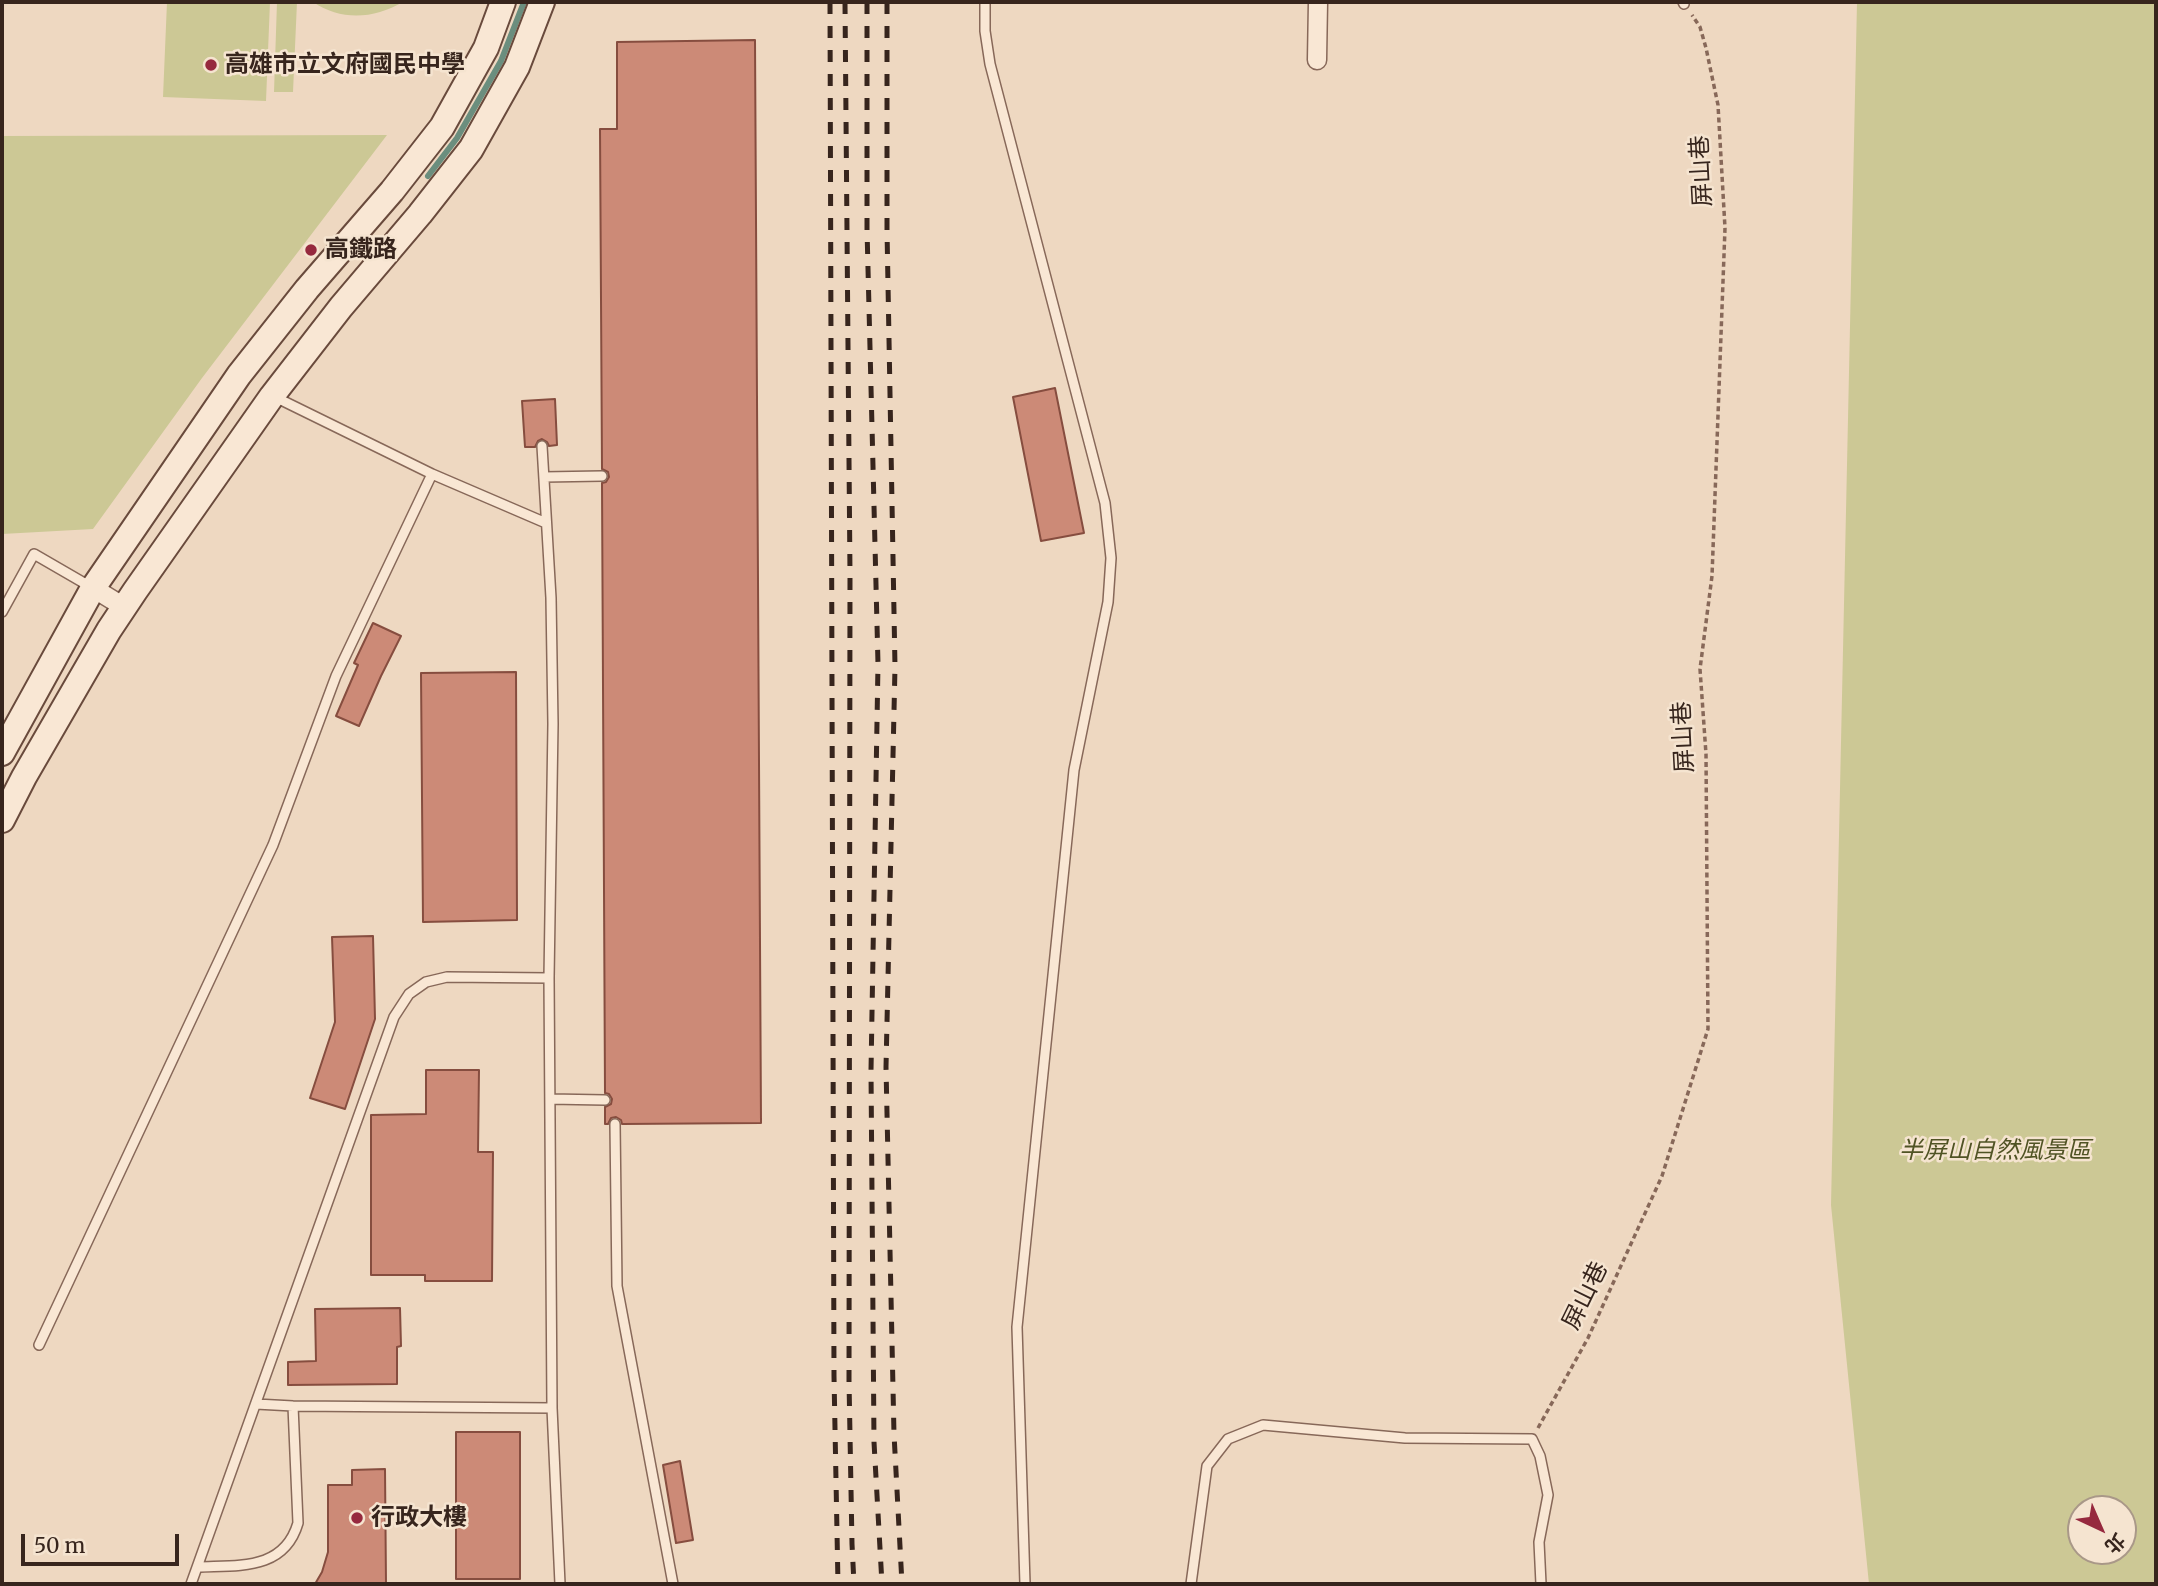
<!DOCTYPE html>
<meta charset="utf-8">
<style>
body{margin:0}
#map{position:relative;width:2158px;height:1586px;overflow:hidden;background:#eed8c1;font-family:Merriweather,"Noto Sans TC",serif}
canvas{display:block}
.frame{position:absolute;inset:0;border:4px solid #37251d;pointer-events:none}
.north{position:absolute;left:2067px;top:1495px;width:70px;height:70px;box-sizing:border-box;background:#f5e4d0;border:2px solid #a99888;border-radius:50%;rotate:136deg;font-size:19px;font-weight:700;line-height:28px;text-align:center;color:#37251d}
.north::after{content:'';display:block;margin:auto;width:24px;height:32px;background:#96293e;clip-path:polygon(50% 0,100% 100%,50% 72%,0 100%)}
.scale{position:absolute;left:21px;top:1534px;width:158px;height:32px;box-sizing:border-box;border:4px solid #37251d;border-top:0;padding-left:9px;font-size:21px;line-height:24px;white-space:nowrap;color:#37251d;-webkit-text-stroke:5px #f5e4d0;paint-order:stroke}
</style>
<div id="map">
<canvas width="2158" height="1586"></canvas>
<div class="frame"></div>
<div class="north">北</div>
<div class="scale">50 m</div>
</div>
<script>
const ctx = document.querySelector('canvas').getContext('2d');
ctx.lineJoin = 'round';
function paint(path, color) { ctx.fillStyle = color; ctx.fill(path, 'evenodd'); }
function trace(path, color, width, dash) { ctx.strokeStyle = color; ctx.lineWidth = width; ctx.lineCap = dash ? 'butt' : 'round'; ctx.setLineDash(dash || []); ctx.stroke(path); }
function drawText(font, color, halo, rows, align = 'center') {
  ctx.font = font + ' Merriweather,"Noto Sans TC",serif'; ctx.lineWidth = 5; ctx.setLineDash([]); ctx.textBaseline = 'middle'; ctx.strokeStyle = halo; ctx.fillStyle = color; for (const [text, x, y, turn = 0] of rows) {
    ctx.save(); ctx.translate(x, y); ctx.rotate((+turn || 0) * Math.PI / 180); ctx.textAlign = isNaN(turn) ? turn : align; if (halo) ctx.strokeText(text, 0, 0); ctx.fillText(text, 0, 0); ctx.restore();
  }
}
paint(new Path2D(`
 M167,2H270L266,101L163,97Z
 M277,2H297L293,92H274Z
 M313,2H403C374,19 341,21 313,2Z
 M1857,2H2156V1584H1869L1831,1205ZM2123,1509V1551H2081V1509Z
 M387,135L202,378L93,529L2,534V136Z`), '#ccc895');
trace(new Path2D(`
 M428,176L457,138L501,61L524,2`), '#6b8e7e', 6);
const building = new Path2D(`
 M755,40L761,1123L622,1124L621,1120L616,1117L611,1118L608,1124H605V1107L611,1104L612,1099L609,1094L605,1093L602,483L606,482L609,477L608,472L602,469L600,129H617V42Z
 M1055,388L1084,533L1041,541L1013,397Z
 M555,399L557,445L549,446L547,442L542,439L538,441L535,447H525L522,401Z
 M373,623L401,636L381,676L359,726L336,716L358,665L354,663Z
 M516,672L517,920L423,922L421,673Z
 M373,936L375,1019L345,1109L310,1098L335,1022L332,937Z
 M426,1070H479L478,1152H493L492,1281H425V1275H371V1115L426,1114Z
 M400,1308L401,1346L397,1347V1384L288,1385V1362L316,1361L315,1309Z
 M456,1432H520V1579H456Z
 M680,1461L693,1540L676,1543L663,1465Z
 M385,1469L386,1584H315L322,1572L328,1552V1485H352V1470Z`);
paint(building, '#cc8a77');
trace(building, '#864d3f', 2);
const lane = new Path2D(`
 M985,2V31L990,64L1105,503L1111,558L1108,602L1074,770L1017,1327L1025,1584
 M1683,2L1684,4
 M275,397L432,474L546,523
 M542,446L551,598L553,724L549,978L552,1408L560,1584
 M544,477L602,476
 M2,612L34,554L91,587
 M550,1099L605,1100
 M615,1124L617,1286L673,1584
 M39,1345L273,845L336,676L432,474
 M256,1404L293,1406L552,1408
 M198,1567C238,1565 284,1571 298,1523L293,1406
 M191,1584L394,1017L409,994L426,982L447,977L549,978
 M1191,1584L1207,1466L1228,1439L1263,1425L1405,1438L1532,1439L1540,1456L1548,1495L1539,1542L1541,1584`);
const street = new Path2D(`
 M1317,60L1318,2
 M93,588L124,607`);
const secondary = new Path2D(`
 M2,753L93,588L239,375L307,289L392,191L442,127L486,48L503,2
 M2,820L24,777L109,630L135,591L272,396L341,307L420,214L471,149L517,67L542,2`);
trace(lane, '#876859', 12);
trace(street, '#876859', 21);
trace(secondary, '#694a3c', 28);
trace(new Path2D(`
 M1538,1428L1588,1338L1662,1176L1708,1029L1706,754L1700,669L1712,576L1725,228L1718,105L1706,48L1700,27L1692,15`), '#876859', 3.5, [5, 3.5]);
trace(lane, '#f9e7d4', 9);
trace(street, '#f9e7d4', 18);
trace(secondary, '#f9e7d4', 24);
trace(new Path2D(`
 M830,2L834,1376L838,1584
 M845,2L850,574L849,1381L852,1544L854,1584
 M867,2V229L878,664L871,1071L874,1442L882,1584
 M887,2V230L895,667L886,1067L894,1434L902,1584`), '#37251d', 5, [12, 12]);
for (const [x, y, r, color] of [
 [211,65,7,"#96293e"],
 [311,250,7,"#96293e"],
 [357,1518,7,"#96293e"]
]) { const dot = new Path2D(); dot.arc(x, y, r, 0, 2 * Math.PI); ctx.fillStyle = color; ctx.fill(dot); trace(dot, '#f5e4d0', 2.5); }
drawText('bold 24px', '#37251d', '#f5e4d0', [
 ["高雄市立文府國民中學",225,65],
 ["高鐵路",325,250],
 ["行政大樓",371,1518]
], 'left');
drawText('24px', '#37251d', '#f5e4d0', [
 ["屏山巷",1702,171,-93],
 ["屏山巷",1684,737,-93],
 ["屏山巷",1586,1296,-64]
]);
drawText('italic 24px', '#505324', '#f5e4d0', [
 ["半屏山自然風景區",1995,1151]
]);
</script>
